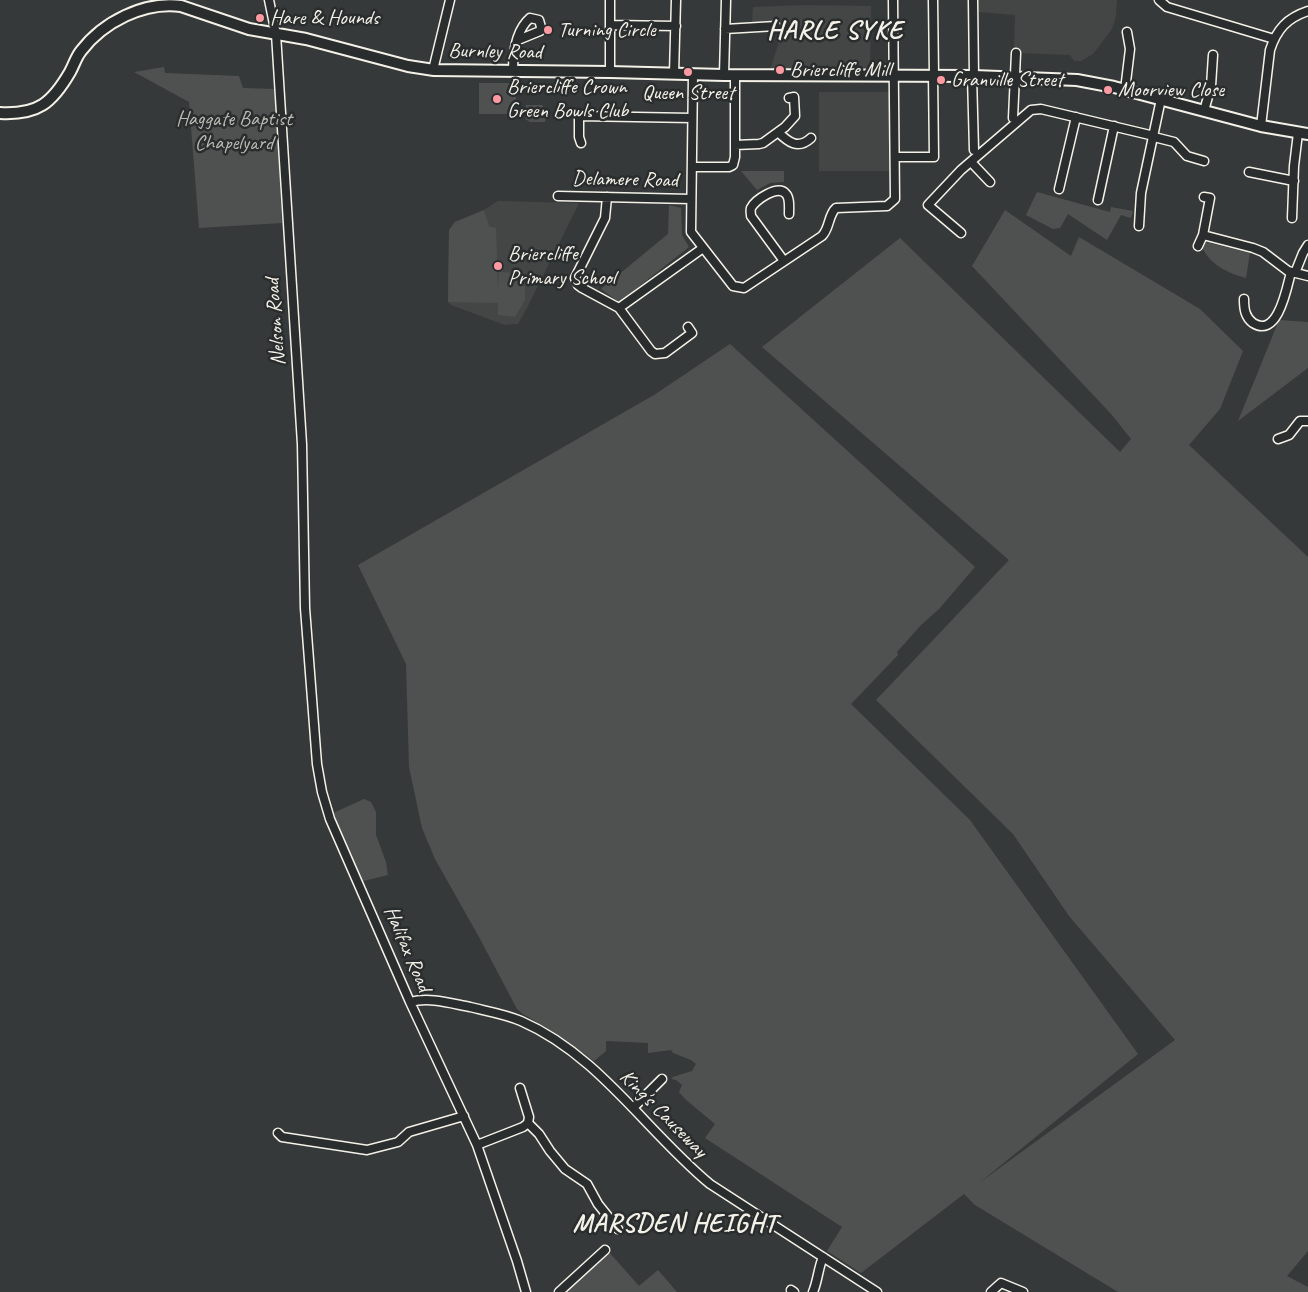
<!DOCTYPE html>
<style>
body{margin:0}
canvas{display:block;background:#363939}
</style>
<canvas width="1308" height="1292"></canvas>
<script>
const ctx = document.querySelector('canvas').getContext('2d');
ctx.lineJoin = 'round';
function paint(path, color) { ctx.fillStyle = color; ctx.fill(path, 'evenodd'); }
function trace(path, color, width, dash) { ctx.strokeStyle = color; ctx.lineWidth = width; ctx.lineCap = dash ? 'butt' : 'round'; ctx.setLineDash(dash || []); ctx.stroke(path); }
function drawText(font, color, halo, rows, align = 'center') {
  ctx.font = font + ' Caveat,sans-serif'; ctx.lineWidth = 5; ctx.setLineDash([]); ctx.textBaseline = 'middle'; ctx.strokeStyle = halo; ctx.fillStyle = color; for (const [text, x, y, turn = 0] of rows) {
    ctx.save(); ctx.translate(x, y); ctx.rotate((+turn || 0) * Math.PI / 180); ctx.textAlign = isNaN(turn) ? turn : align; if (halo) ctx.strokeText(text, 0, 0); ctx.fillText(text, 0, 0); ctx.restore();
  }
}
paint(new Path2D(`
 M977,0H1117L1116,16L1112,29L1093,54L1081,61H1074L1070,55L1021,53L1014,48L1015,15L977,12Z
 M806,5L871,6L870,70H770L778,45L779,23H752L753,7Z
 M819,92H891V171H819Z
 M498,201L579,203L528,306L518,324H514L505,325L451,305L448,302L449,230L455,222L484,210Z`), '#434645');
paint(new Path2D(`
 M164,67L165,73L239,76L243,88L275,89L282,223L199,228L189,102L134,72Z
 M479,83H516V114H479Z
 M526,105H542L547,112L545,122H530L525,119Z
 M741,171H784V182L770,183L757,190Z
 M1037,192L1110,212L1111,207L1133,211L1131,218L1121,215L1107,240L1068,214L1060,228L1053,229L1026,215Z
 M669,205L681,208L682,235L689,247L619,302L601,289L668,234Z
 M484,210L489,226L496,228L498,289L499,272L517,273L518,285L525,286V300L515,317L498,315V303L448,302L449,230L455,222Z
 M1005,210L1071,256L1079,237L1200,309L1243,351L1220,409L1189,445L1308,557V1251L1287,1276L1308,1287V1292H1118L975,1205L964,1194L861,1273L827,1251L842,1227L705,1138L715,1124L685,1099L679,1092L682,1085L676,1080L671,1079L673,1077L692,1071L696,1064L691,1060L673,1053L671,1050L648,1053V1043L606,1041V1051L594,1061L560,1036L523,1014L517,1009L479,937L435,859L422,828L409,767L406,664L358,565L654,395L730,344L975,567L939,609L921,625L897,652L898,655L851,704L970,820L1138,1054L979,1183L1175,1040L1069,916L1013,834L876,700L1009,560L762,347L900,238L1120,452L1131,439L1112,415L972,266Z
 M1206,242L1250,253L1246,278C1228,273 1212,266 1203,249Z
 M1279,320L1308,322V368L1238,421Z
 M364,799L371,802L376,812V835L386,862L388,875L359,882L331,814Z
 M609,1252L639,1286L658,1270L677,1292H565Z`), '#4e514f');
const minor = new Path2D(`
 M269,0L276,34L302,444L305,608L317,764L322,792L330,819L410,1002L477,1145L517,1261L526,1292
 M933,0L934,75
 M973,0L974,76
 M1159,0L1167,7L1274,39
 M610,25L676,26
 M725,29L776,26
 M433,70L450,0
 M513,71C513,54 515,31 530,18L539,20L541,27L540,31L518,40
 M610,72V0
 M674,74L676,0
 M693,75L691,232L733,286L744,288L822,236C830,228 828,215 836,208L887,206L895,199L893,0
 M724,75L726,0
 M972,76L974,150
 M1125,90L1130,49L1127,32
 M1204,111L1211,86L1213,55
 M1013,118L1016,53
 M1261,126L1270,50C1277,29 1287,18 1308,11
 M778,132C788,142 798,150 811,138
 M1154,137L1174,142L1187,156L1204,161
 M581,143L579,137V116L692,118
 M735,145L759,144L763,143L785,127L795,116L794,97L789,98
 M895,157H934L933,75
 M971,162L990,182
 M692,167H729L733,165L735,157V75
 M1249,172L1294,181
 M1059,189L1076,117
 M558,196L691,199
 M607,197L605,218L575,278L578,285L582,288L619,308L703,248
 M1098,200L1114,126
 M1292,218L1294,166L1298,133
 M1139,226L1141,193L1161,99
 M961,233L928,205L961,170L1031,110L1041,109L1154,136
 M1203,235L1253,248L1263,252L1288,271L1308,276
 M1198,246L1203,235L1210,198L1204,197
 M784,261L751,216C751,213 750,211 751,208C755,200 778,184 786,194C790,198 789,208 789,214
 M1295,273L1303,253L1308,245
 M1244,299C1244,309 1245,317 1253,323C1278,339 1287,287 1291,272
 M619,308L651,351L655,354L665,353L692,333L688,327
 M1278,439L1289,435L1300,421H1308
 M410,1002C430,997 449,1003 470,1007C486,1011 505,1014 521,1021C599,1055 646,1131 710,1184L877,1292
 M634,1107L662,1079
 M528,1123L539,1134L550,1151L565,1169L587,1184L598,1204L618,1229
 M278,1133L282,1137L367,1150L398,1142L409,1132L464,1116
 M477,1145L523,1127L528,1123L529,1117L520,1088
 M791,1290L794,1292
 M559,1292L605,1250
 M813,1292C818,1280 818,1269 823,1257
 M991,1292L1001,1283L1023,1292`);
const tertiary = new Path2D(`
 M0,113C38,115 52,103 70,72C74,65 76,57 81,51C103,22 144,1 181,6L249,29L306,39L408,66L434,70L610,72L724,75L974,76L1077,80L1114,87L1261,126L1308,134`);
trace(minor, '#f4f1e8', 11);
trace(tertiary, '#f4f1e8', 14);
trace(minor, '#2a2d2e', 8);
trace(tertiary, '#2a2d2e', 10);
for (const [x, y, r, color] of [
 [260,18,5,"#ff9aa2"],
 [548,30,5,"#ff9aa2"],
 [780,70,5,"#ff9aa2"],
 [688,72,5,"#ff9aa2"],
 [941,80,5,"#ff9aa2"],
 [1108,90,5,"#ff9aa2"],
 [497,99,5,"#ff9aa2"],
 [498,266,5,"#ff9aa2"]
]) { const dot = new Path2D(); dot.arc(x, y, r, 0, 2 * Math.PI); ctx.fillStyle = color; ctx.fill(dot); trace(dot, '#2a2d2e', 2); }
drawText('21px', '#f4f1e8', '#2a2d2e', [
 ["Hare & Hounds",270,18],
 ["Turning Circle",558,30],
 ["Briercliffe Mill",790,70],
 ["Granville Street",951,80],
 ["Briercliffe Crown",507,87],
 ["Green Bowls Club",507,111],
 ["Moorview Close",1118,90],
 ["Queen Street",688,93,"center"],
 ["Briercliffe",508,254],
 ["Primary School",508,278]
], 'left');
drawText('21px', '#f4f1e8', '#2a2d2e', [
 ["Burnley Road",495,52,1],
 ["Delamere Road",625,180,1],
 ["Nelson Road",276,322,-94],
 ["Halifax Road",407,949,67],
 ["King's Causeway",663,1114,45]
]);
drawText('21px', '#bab9b2', '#2a2d2e', [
 ["Haggate Baptist",234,119],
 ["Chapelyard",234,143]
]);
ctx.letterSpacing = '1px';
drawText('bold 26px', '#f4f1e8', '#2a2d2e', [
 ["HARLE SYKE",835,31],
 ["MARSDEN HEIGHT",675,1224]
]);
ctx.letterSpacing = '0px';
</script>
